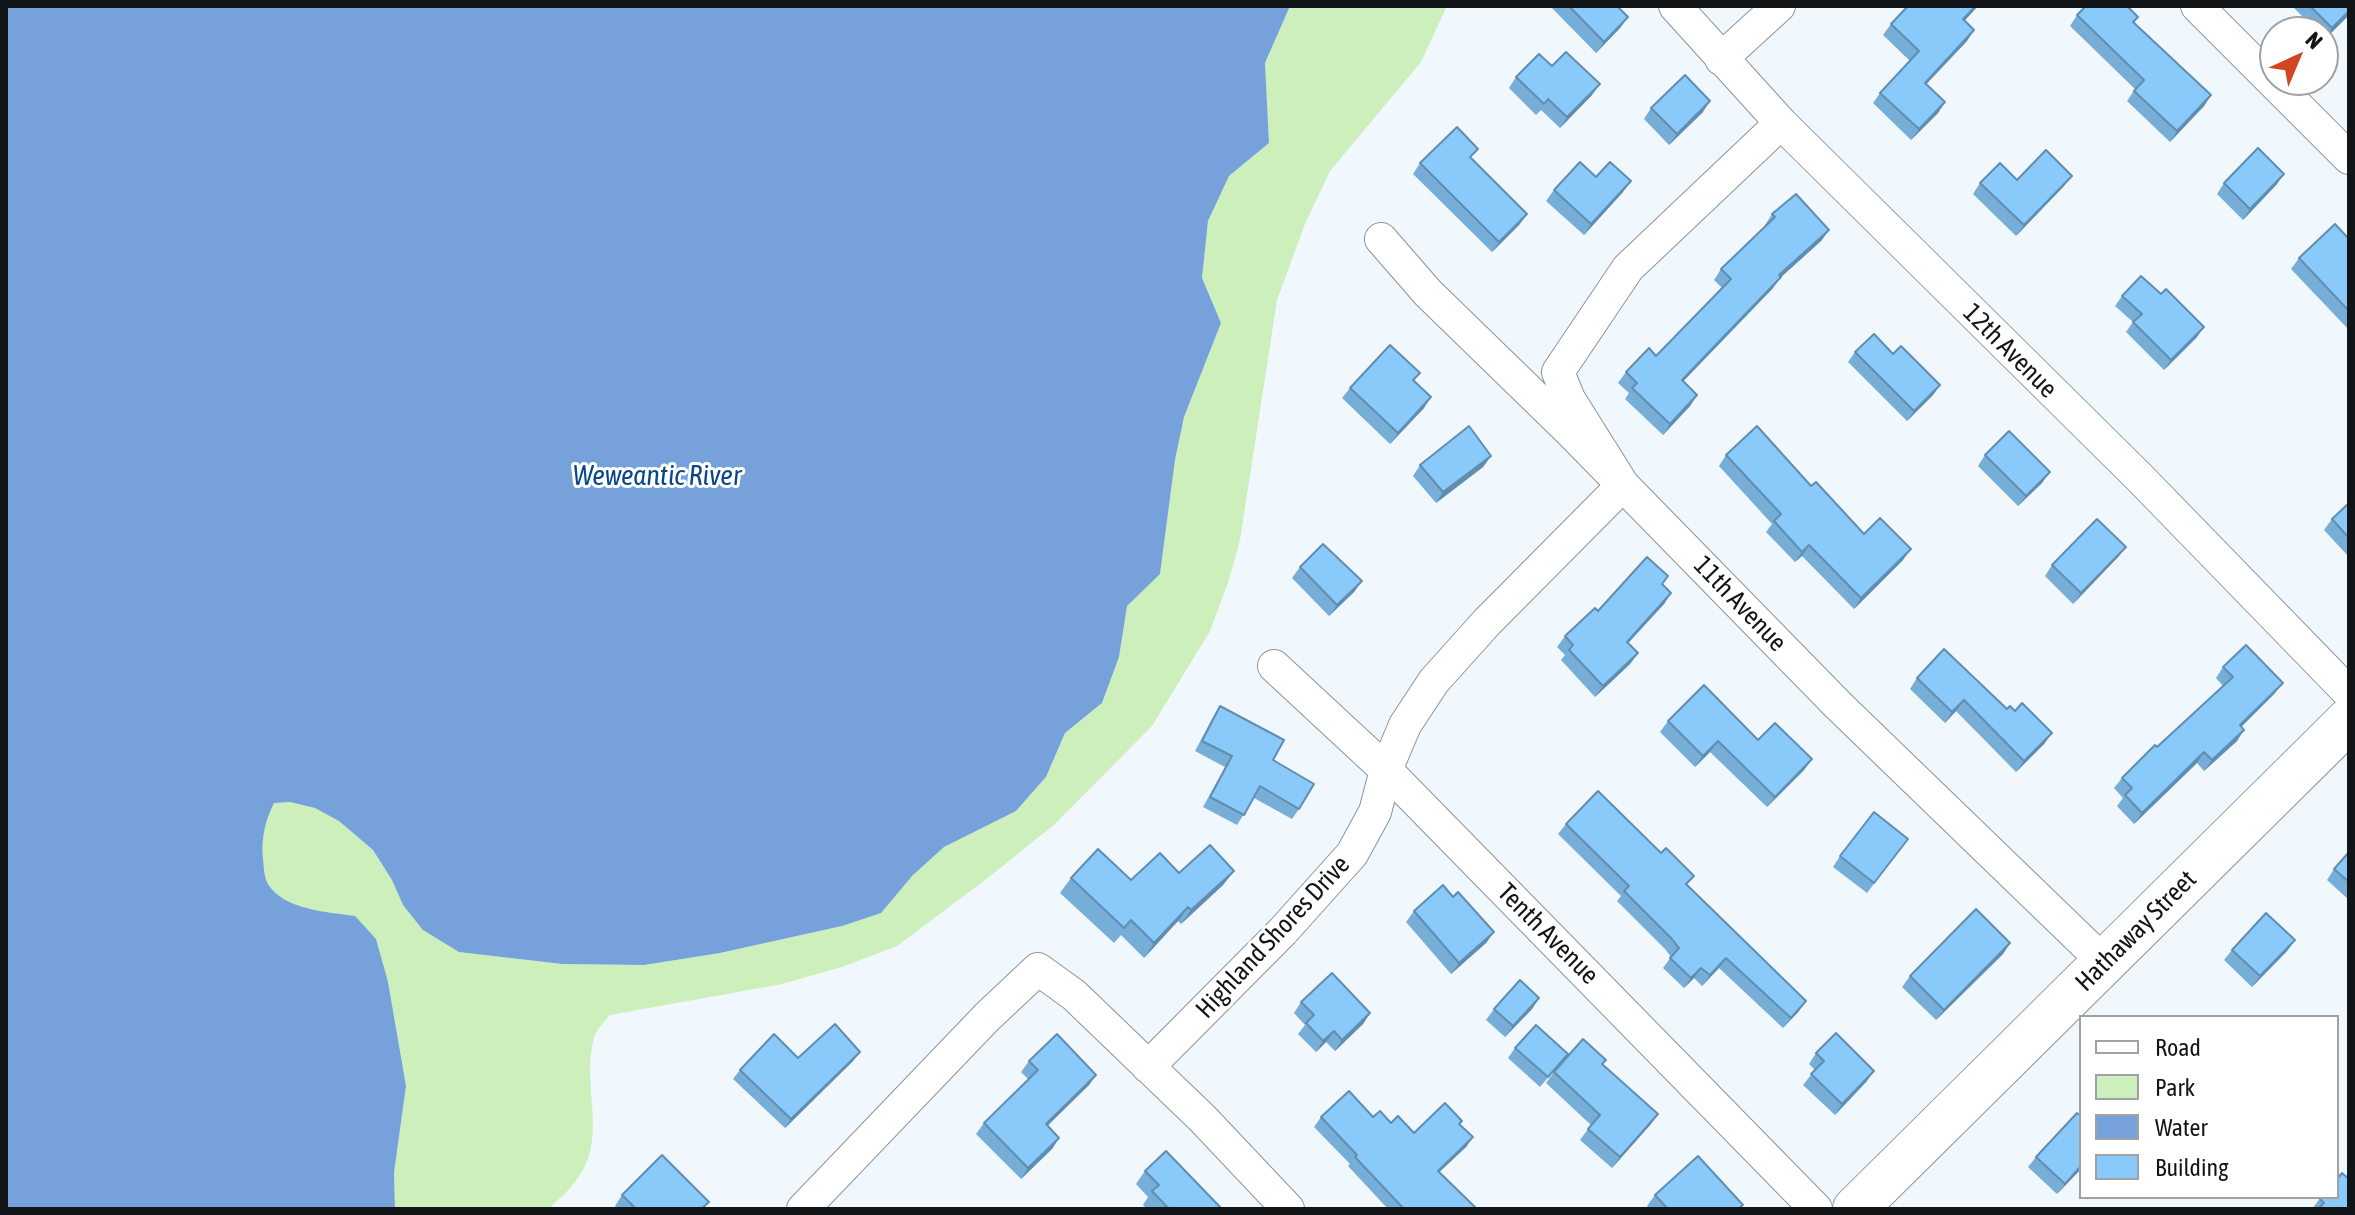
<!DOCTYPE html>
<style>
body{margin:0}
#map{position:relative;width:2355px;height:1215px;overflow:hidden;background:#f0f8fe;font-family:"Asap Condensed",sans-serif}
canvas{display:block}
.frame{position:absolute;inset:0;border:8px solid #121517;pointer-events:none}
.legend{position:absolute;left:2079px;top:1015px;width:260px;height:184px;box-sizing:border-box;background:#fff;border:2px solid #a0a1a2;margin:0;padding:10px 14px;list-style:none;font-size:24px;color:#121517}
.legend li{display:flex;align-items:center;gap:16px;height:40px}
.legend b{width:40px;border:2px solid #a0a1a2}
.north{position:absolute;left:2259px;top:16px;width:80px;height:80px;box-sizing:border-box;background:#fff;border:2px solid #a0a1a2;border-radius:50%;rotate:44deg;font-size:22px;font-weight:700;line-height:32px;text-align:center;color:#121517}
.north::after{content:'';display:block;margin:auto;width:28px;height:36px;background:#d04625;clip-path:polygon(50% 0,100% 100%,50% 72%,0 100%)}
</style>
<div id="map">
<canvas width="2355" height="1215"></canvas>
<div class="frame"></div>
<ul class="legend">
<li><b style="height:10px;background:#fff"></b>Road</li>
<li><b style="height:22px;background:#ccefbb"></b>Park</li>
<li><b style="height:22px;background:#76a1da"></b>Water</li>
<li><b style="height:22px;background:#89cafb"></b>Building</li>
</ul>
<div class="north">N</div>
</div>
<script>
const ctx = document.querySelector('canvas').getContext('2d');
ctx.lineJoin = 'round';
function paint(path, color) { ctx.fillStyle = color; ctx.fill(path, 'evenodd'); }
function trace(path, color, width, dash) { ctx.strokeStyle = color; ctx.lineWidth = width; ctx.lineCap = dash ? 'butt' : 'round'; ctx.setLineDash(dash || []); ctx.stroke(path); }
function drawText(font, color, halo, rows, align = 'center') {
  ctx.font = font + ' "Asap Condensed",sans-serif'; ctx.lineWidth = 6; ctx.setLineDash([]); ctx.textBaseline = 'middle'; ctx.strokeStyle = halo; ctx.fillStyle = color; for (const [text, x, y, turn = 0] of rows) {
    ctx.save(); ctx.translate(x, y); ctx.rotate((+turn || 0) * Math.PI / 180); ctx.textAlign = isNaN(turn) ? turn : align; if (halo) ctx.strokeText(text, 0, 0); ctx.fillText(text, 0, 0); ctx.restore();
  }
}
paint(new Path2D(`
 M1290,6H1447L1421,62L1330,171L1305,224L1277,300L1240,540L1228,583L1210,631L1152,726L1055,824L989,877L897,946L842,967L782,984L610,1015C605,1021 598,1028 595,1035C581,1077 604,1126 585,1166C576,1184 563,1196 548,1209H395L394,1173L406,1086L388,982L355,916C328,912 284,910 268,884C264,877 264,867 263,859C261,839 265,821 274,803L290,802L315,808L339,820L373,850L392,880L403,905L459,952L562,964L644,965L720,953L842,926L912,876L944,847L1016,811L1046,777L1065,733L1102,703L1119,657L1127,605L1160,574L1175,460L1184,417L1221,323L1202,278L1208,221L1229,176L1269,143L1265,63Z`), '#ccefbb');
paint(new Path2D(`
 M6,6H1290L1265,63L1269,143L1229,176L1208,221L1202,278L1221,323L1184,417L1175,460L1160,574L1127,606L1119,657L1102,703L1065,733L1046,777L1016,811L944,847L912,876L881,913L842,926L720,953L644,965L562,964L459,952L423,930L403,905L392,880L373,850L339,821L315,808L290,802L274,803C265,821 261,839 263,859C264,867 264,877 268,884C284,910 328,912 355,916L376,939L388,982L406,1086L394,1173L395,1209H6Z`), '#76a1da');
const street = new Path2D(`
 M1675,6L1781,123L2140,478L2349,693
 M2197,6L2349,158
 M1721,59L1779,6
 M1381,239L1428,293L1572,433L1838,705L2105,963
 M1274,666L1386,770L1816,1209
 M1148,1067L1283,931L1352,854L1375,812L1386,770L1405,725L1434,681L1487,622L1623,485L1569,399L1558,372L1628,268L1781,123
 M803,1209L987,1017L1038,969L1074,995L1203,1119L1288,1209`);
const secondary = new Path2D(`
 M1855,1209L2349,720`);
trace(street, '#8d9399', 34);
trace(secondary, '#8d9399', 46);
trace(street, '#fff', 32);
trace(secondary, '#fff', 44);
paint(new Path2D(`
 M1552,6H1617L1628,17L1620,28L1596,53L1551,7Z
 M1978,6L1965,20L1967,41L1926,84L1945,102L1938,113L1911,140L1873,103L1880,93L1910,61L1883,35L1891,24Z
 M2292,6H2349V15L2325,39L2323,37V32H2318Z
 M2077,15L2138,17L2134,23L2211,95L2204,106L2170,142L2127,101L2135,89L2070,26Z
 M1552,66L1592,95L1560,128L1541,110L1536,115L1509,88L1516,77Z
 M1651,108L1703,112L1669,145L1644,119Z
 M1471,159L1527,214L1519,225L1492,252L1413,174L1420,163Z
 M1596,177L1623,192L1584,235L1546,201L1554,190Z
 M2017,180L2064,186L2016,236L1973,194L1980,183Z
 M2224,183L2277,184L2243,220L2217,194Z
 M1772,214L1829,230L1821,241L1780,278L1773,288L1683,381L1697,395L1690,406L1663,435L1625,399L1629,393L1618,383L1626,372L1656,356L1722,288L1714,280L1721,269L1766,226L1765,225Z
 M2349,239V330L2291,269L2299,258Z
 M2161,294L2197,337L2164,370L2126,332L2133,322L2115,306L2122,296Z
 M1855,352L1893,354L1940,385L1933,395L1907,421L1848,362Z
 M1420,373L1414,381L1424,408L1390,444L1342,398L1350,388Z
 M1726,455L1811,486L1864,534L1903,560L1854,609L1802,556L1795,562L1766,532L1772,524L1719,466Z
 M1985,455L2042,483L2018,506L1978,466Z
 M1491,456L1483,467L1436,503L1413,476L1420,465Z
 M2349,503V557L2324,530L2332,519Z
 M2126,547L2118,557L2073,604L2045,576L2052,565Z
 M1300,567L1362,581L1354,592L1329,616L1292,578Z
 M1663,585L1671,593L1664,604L1628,643L1638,653L1630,664L1595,697L1561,660L1565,655L1557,647L1565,636L1598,611Z
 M2223,667L2275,693L2241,727L2237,741L2204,771L2197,763L2134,824L2117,806L2123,798L2114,788L2122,778L2157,747L2223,686L2216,678Z
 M1917,678L2015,711L2052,733L2044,744L2016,772L1956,711L1945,723L1910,689Z
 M1220,706L1273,760L1299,809L1292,819L1254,798L1237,825L1203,807L1225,767L1195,751L1213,717Z
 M1668,721L1758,740L1812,759L1804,770L1767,807L1710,752L1695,767L1660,732Z
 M1566,824L1687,886L1799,1011L1783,1028L1719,968L1702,986L1694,978L1684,988L1663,968L1671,957L1665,949L1617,901L1621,896L1558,834Z
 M1908,839L1867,893L1833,867L1840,856Z
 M2349,852V900L2327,880L2334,869Z
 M1234,871L1223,885L1181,924L1178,921L1144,958L1121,935L1114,943L1060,893L1071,878L1131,880L1179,873Z
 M1453,897L1494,932L1486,943L1451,974L1406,922L1414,911Z
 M2295,940L2287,951L2252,987L2224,960L2232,950Z
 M2010,943L2003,954L1936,1020L1902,987L1910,976Z
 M1539,998L1532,1009L1505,1037L1486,1020L1494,1009Z
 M1301,1002L1370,1013L1363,1024L1335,1051L1326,1042L1316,1052L1298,1034L1305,1025L1294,1013Z
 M1515,1048L1568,1054L1540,1087L1508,1058Z
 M860,1052L853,1061L785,1128L733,1079L740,1070L798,1058Z
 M1816,1053L1874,1071L1866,1082L1835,1115L1803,1085L1815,1070L1809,1064Z
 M1029,1061L1096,1075L1089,1085L1047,1126L1059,1138L1052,1149L1021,1179L976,1134L984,1123L1029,1080L1021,1072Z
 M1603,1065L1658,1114L1650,1125L1612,1168L1580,1140L1591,1125L1546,1083L1554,1072Z
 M2081,1116V1169L2057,1194L2028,1167L2036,1157Z
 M1321,1117H1373L1414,1133L1462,1121L1460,1125L1473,1137L1466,1147L1439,1172L1477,1209H1388L1348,1166L1350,1164L1314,1127Z
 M1145,1171L1222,1209H1147L1143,1205L1148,1197L1136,1184Z
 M622,1195L709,1202L703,1209H618L615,1206Z
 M1655,1195L1740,1209H1650L1647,1206Z
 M2321,1197L2349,1209H2312Z`), '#76aed8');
paint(new Path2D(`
 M1976,6H1978L1956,30L1963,19Z
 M2349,11V15L2325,39L2332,28Z
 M1628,17L1620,28L1596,53L1604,42Z
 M1974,30L1967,41L1917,94L1925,83Z
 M1600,84L1592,95L1560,128L1567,117Z
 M2211,95L2204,106L2170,142L2177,131Z
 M1710,101L1703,112L1669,145L1677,134Z
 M1945,102L1938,113L1911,140L1919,129Z
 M2284,174L2277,184L2243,220L2250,209Z
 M2072,176L2064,186L2016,236L2024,225Z
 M1631,181L1623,192L1584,235L1591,224Z
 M1527,214L1519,225L1492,252L1499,242Z
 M1829,230L1821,241L1780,278L1773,288L1674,391L1682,380L1779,275Z
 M2204,327L2197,337L2164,370L2171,360Z
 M1940,385L1933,395L1907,421L1914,411Z
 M1697,395L1690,406L1663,435L1670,424Z
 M1431,397L1424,408L1390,444L1398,433Z
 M1491,456L1483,467L1436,503L1443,492Z
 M2050,472L2042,483L2018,506L2026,496Z
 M1809,545L1802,556L1795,562L1802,552Z
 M2126,547L2118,557L2073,604L2081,593Z
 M1911,549L1903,560L1854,609L1861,598Z
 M1362,581L1354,592L1329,616L1337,605Z
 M1671,593L1664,604L1620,652L1627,642Z
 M1638,653L1630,664L1595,697L1603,686Z
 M2283,683L2275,693L2232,736L2240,725Z
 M1964,700L1956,711L1945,723L1952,712Z
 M2244,730L2237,741L2204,771L2212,760Z
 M2052,733L2044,744L2016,772L2024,761Z
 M1718,741L1710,752L1695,767L1703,756Z
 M2204,752L2197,763L2134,824L2142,813Z
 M1812,759L1804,770L1767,807L1775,797Z
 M1234,871L1223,885L1181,924L1191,910Z
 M1188,907L1178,921L1144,958L1154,943Z
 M1494,932L1486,943L1451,974L1459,963Z
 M2295,940L2287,951L2252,987L2260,976Z
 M2010,943L2003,954L1936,1020L1944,1010Z
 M1726,958L1719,968L1702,986L1710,975Z
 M1701,968L1694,978L1684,988L1691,978Z
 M1539,998L1532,1009L1505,1037L1513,1026Z
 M1806,1001L1799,1011L1783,1028L1791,1018Z
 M1370,1013L1363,1024L1335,1051L1342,1040Z
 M1334,1031L1326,1042L1316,1052L1323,1041Z
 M860,1052L853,1061L785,1128L791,1119Z
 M1874,1071L1866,1082L1835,1115L1842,1104Z
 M1096,1075L1089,1085L1038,1135L1046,1124Z
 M1658,1114L1650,1125L1612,1168L1620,1157Z
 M1473,1137L1466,1147L1431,1180L1438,1171Z
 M1059,1138L1052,1149L1021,1179L1028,1168Z
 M2081,1166V1169L2057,1194L2065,1184Z`), '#608db0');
const building = new Path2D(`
 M1569,6H1617L1628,17L1604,42Z
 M1908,6H1976L1963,19L1974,30L1925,83L1945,102L1919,129L1880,93L1919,51L1891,24Z
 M2086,6H2127L2138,17L2133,22L2211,95L2177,131L2134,91L2144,80L2077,15Z
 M2310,6H2349V11L2332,28Z
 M1566,52L1600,84L1567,117L1548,99L1544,104L1516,77L1539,54L1552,66Z
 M1685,75L1710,101L1677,134L1651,108Z
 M1457,127L1478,149L1470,157L1527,214L1499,242L1420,163Z
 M2258,148L2284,174L2250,209L2224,183Z
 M2046,150L2072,176L2024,225L1980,183L2000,163L2017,180Z
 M1580,162L1596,177L1610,162L1631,181L1591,224L1554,190Z
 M1796,194L1829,230L1779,275L1781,277L1682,380L1697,395L1670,424L1632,388L1637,383L1626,372L1649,348L1656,356L1731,279L1721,269L1775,217L1772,214Z
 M2335,224L2349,239V311L2299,258Z
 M2141,276L2161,294L2166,289L2204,327L2171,360L2133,322L2142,314L2122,296Z
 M1874,334L1893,354L1901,346L1940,385L1914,411L1855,352Z
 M1390,345L1420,373L1413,380L1431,397L1398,433L1350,388Z
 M1469,426L1491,456L1443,492L1420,465Z
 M1757,426L1811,486L1816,482L1864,534L1880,518L1911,549L1861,598L1809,545L1802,552L1774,521L1781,514L1726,455Z
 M2009,431L2050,472L2026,496L1985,455Z
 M2349,503V538L2332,519Z
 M2097,519L2126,547L2081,593L2052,565Z
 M1323,544L1362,581L1337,605L1300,567Z
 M1647,557L1668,576L1662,584L1671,593L1627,642L1638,653L1603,686L1569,650L1573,645L1565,636L1595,608L1598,611Z
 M2246,645L2283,683L2240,725L2244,730L2212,760L2204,752L2142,813L2125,795L2132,788L2122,778L2155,745L2157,747L2233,677L2223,667Z
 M1944,649L2007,709L2010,706L2015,711L2022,703L2052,733L2024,761L1964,700L1952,712L1917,678Z
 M1704,685L1758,740L1775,723L1812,759L1775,797L1718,741L1703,756L1668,721Z
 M1220,706L1284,740L1273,760L1314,784L1299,809L1260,786L1244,815L1210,797L1232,756L1202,741Z
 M1598,791L1661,853L1666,848L1694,876L1686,884L1806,1001L1791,1018L1726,958L1710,975L1701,968L1691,978L1670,958L1679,948L1672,939L1624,891L1629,886L1566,824Z
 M1874,812L1908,839L1874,883L1840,856Z
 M1210,845L1234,871L1191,910L1188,907L1154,943L1131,920L1124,928L1071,878L1098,849L1131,880L1160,853L1179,873Z
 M2349,852V882L2334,869Z
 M1443,885L1453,897L1458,892L1494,932L1459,963L1414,911Z
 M1976,909L2010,943L1944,1010L1910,976Z
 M2266,913L2295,940L2260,976L2232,950Z
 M1332,973L1370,1013L1342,1040L1334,1031L1323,1041L1306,1023L1314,1015L1301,1002Z
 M1520,980L1539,998L1513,1026L1494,1009Z
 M835,1024L860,1052L791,1119L740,1070L774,1034L798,1058Z
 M1536,1025L1568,1054L1548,1077L1515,1048Z
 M1836,1033L1874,1071L1842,1104L1811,1074L1824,1061L1816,1053Z
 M1057,1034L1096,1075L1046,1124L1059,1138L1028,1168L984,1123L1038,1070L1029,1061Z
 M1583,1039L1606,1060L1602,1064L1658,1114L1620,1157L1588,1129L1600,1115L1554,1072Z
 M1349,1091L1373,1117L1380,1111L1391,1123L1398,1116L1414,1133L1445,1103L1462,1121L1459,1124L1473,1137L1438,1171L1477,1209H1404L1355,1157L1357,1155L1321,1117Z
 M2077,1113L2081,1116V1166L2065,1184L2036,1157Z
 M1166,1151L1222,1209H1169L1152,1191L1159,1185L1145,1171Z
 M662,1155L709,1202L701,1209H636L622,1195Z
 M1698,1156L1743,1205L1738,1209H1668L1655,1195Z
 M2342,1173L2349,1179V1209H2318L2324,1203L2319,1198L2321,1197H2337V1179Z`);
paint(building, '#89cafb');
trace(building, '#608db0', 2);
drawText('26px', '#121517', '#fff', [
 ["12th Avenue",2010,351,45],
 ["11th Avenue",1740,604,46],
 ["Hathaway Street",2136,931,-45],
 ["Tenth Avenue",1548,934,45],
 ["Highland Shores Drive",1273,937,-47]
]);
drawText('italic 28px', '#09478a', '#fff', [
 ["Weweantic River",657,476]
]);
</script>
